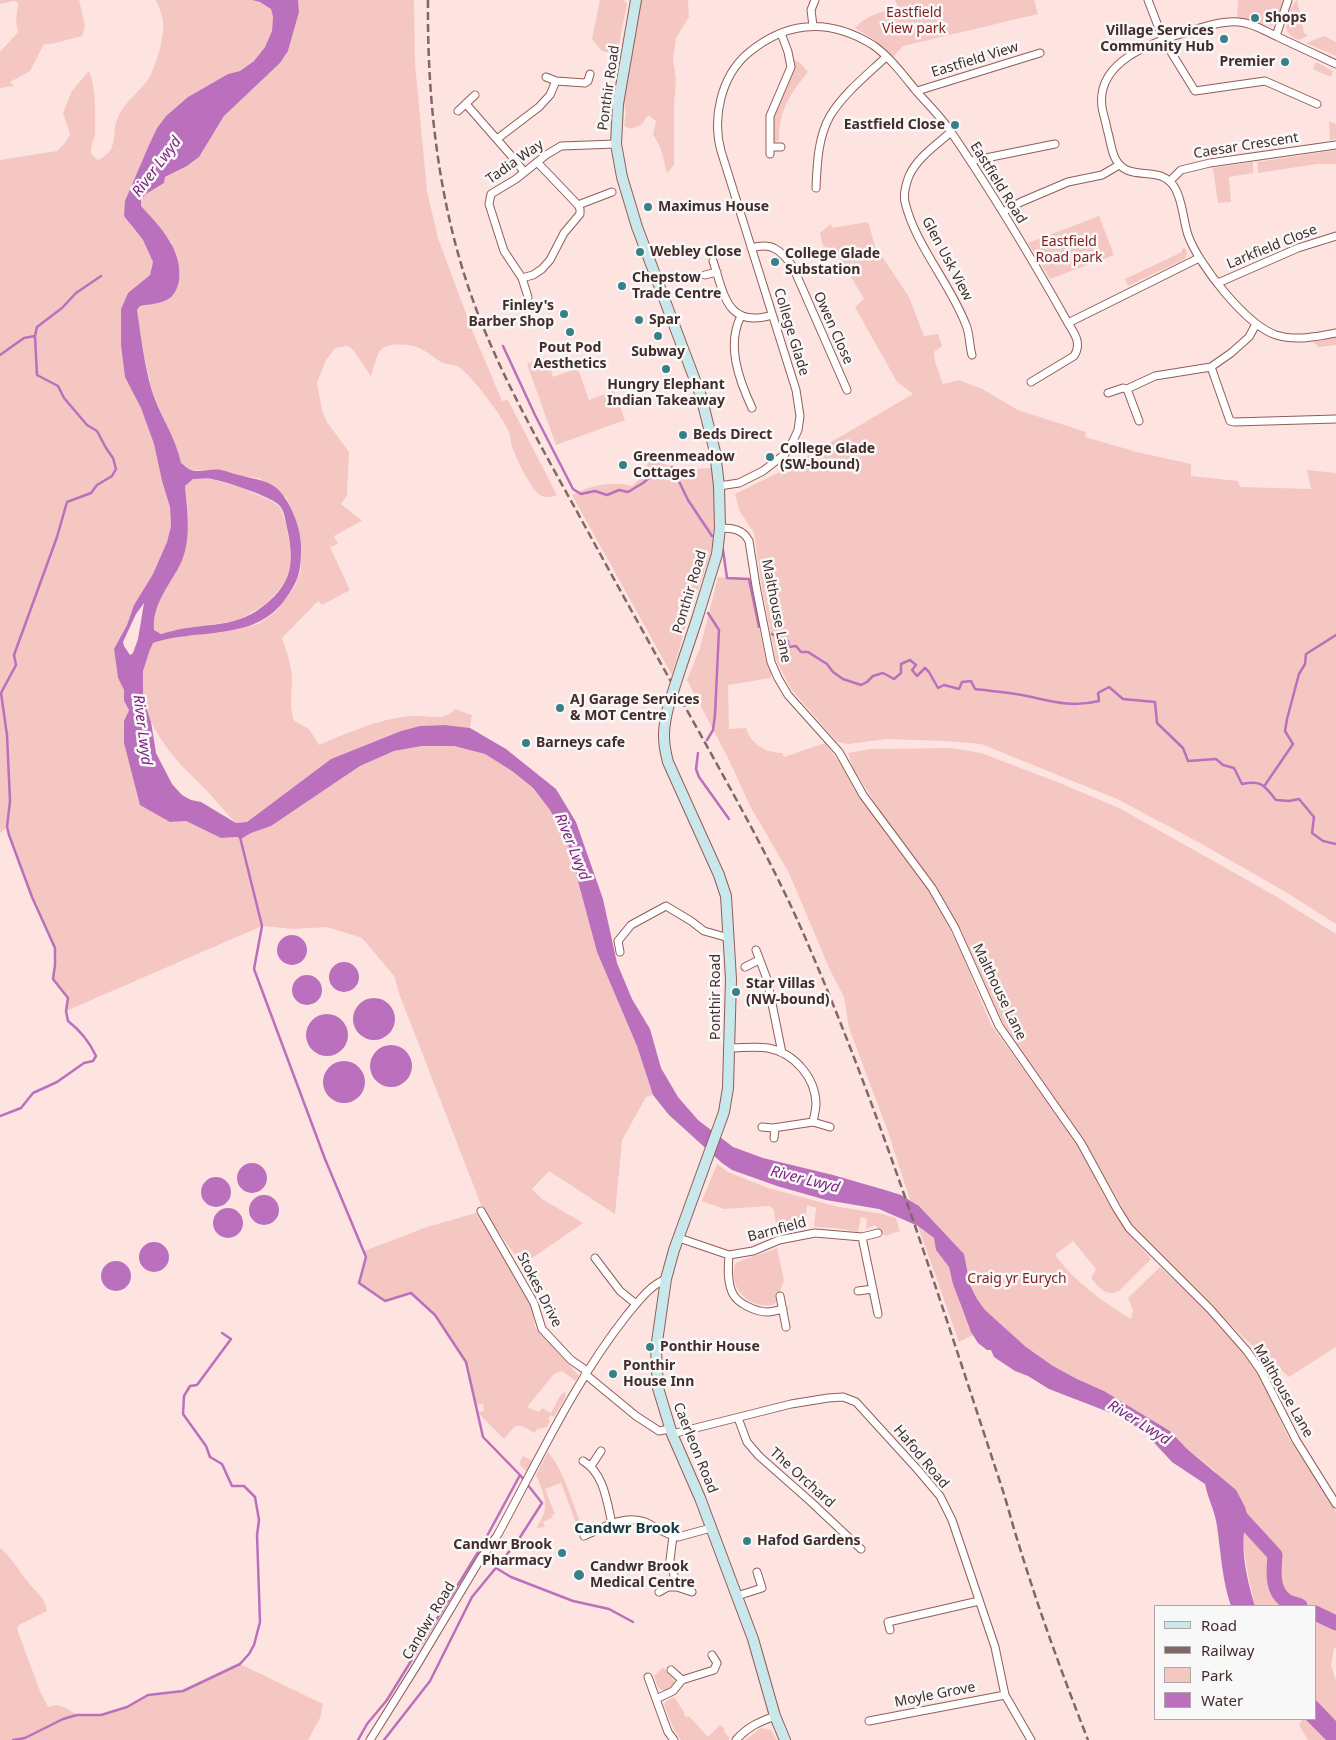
<!DOCTYPE html>
<style>
body{margin:0}
#map{position:relative;width:1336px;height:1740px;overflow:hidden;background:#fde4e1;font-family:"Noto Sans",sans-serif}
canvas{display:block}
.legend{position:absolute;left:1154px;top:1605px;width:162px;height:115px;box-sizing:border-box;background:#f8f8f8;border:1px solid #b0a6a6;margin:0;padding:6px 9px;list-style:none;font-size:15px;color:#432c2a}
.legend li{display:flex;align-items:center;gap:10px;height:25px}
.legend b{width:25px;border:1px solid #b0a6a6}
</style>
<div id="map">
<canvas width="1336" height="1740"></canvas>
<ul class="legend">
<li><b style="height:6px;background:#c8e8ec"></b>Road</li>
<li><b style="height:6px;background:#806866"></b>Railway</li>
<li><b style="height:14px;background:#f4c7c2"></b>Park</li>
<li><b style="height:14px;background:#ba70bc"></b>Water</li>
</ul>
</div>
<script>
const ctx = document.querySelector('canvas').getContext('2d');
ctx.lineJoin = 'round';
function paint(path, color) { ctx.fillStyle = color; ctx.fill(path, 'evenodd'); }
function trace(path, color, width, dash) { ctx.strokeStyle = color; ctx.lineWidth = width; ctx.lineCap = dash ? 'butt' : 'round'; ctx.setLineDash(dash || []); ctx.stroke(path); }
function drawText(font, color, halo, rows, align = 'center') {
  ctx.font = font + ' "Noto Sans",sans-serif'; ctx.lineWidth = 5; ctx.setLineDash([]); ctx.textBaseline = 'middle'; ctx.strokeStyle = halo; ctx.fillStyle = color; for (const [text, x, y, turn = 0] of rows) {
    ctx.save(); ctx.translate(x, y); ctx.rotate((+turn || 0) * Math.PI / 180); ctx.textAlign = isNaN(turn) ? turn : align; if (halo) ctx.strokeText(text, 0, 0); ctx.fillText(text, 0, 0); ctx.restore();
  }
}
paint(new Path2D(`
 M0,0H79L85,26L82,36L51,44H44L30,71L10,82L14,86L0,88V52L18,32L16,22L18,3L14,1L0,4Z
 M156,0H252L260,2L271,8L273,17L272,31L265,47L254,61L240,71L228,74L188,97L166,116L157,128L149,145L125,202L131,226L143,240L153,262L150,275L128,293L121,309L125,376L141,408L154,444L162,481L170,507L171,526L167,542L153,574L134,605L127,625L114,649L118,678L124,690V701L129,710L124,721L170,822L186,821L221,838L237,837L241,839L251,833L271,826L360,766L394,751L422,746H454L485,754L512,771L533,789L550,810L568,844L597,952L637,1046L653,1095L646,1097L622,1140L615,1214L549,1171L532,1189L542,1199L583,1223L522,1265L483,1210L400,996L394,976L362,938L327,927L294,929L262,926L66,1011L68,998L53,979L55,965V948L32,897L7,827L0,833V160L57,151L66,142L70,134L63,113L72,91L89,71C97,90 95,114 95,135C94,140 91,145 91,151C91,155 95,158 98,160C121,149 110,134 118,117C124,103 138,93 147,81C155,70 165,36 163,22C162,15 159,7 156,0Z
 M298,0H414L415,63L427,191L438,238L472,330L502,401L508,400L557,495C547,499 541,498 534,489C526,478 518,462 513,449C510,443 511,436 508,430C502,416 472,376 459,367C454,364 447,365 441,362C430,355 421,346 408,345C378,342 379,350 371,376L353,350L348,346L335,348L326,360L317,383L322,410L327,422L349,452L347,495L341,504L362,521L334,536L338,544L330,547L350,590L322,605L318,601L282,638C287,653 293,669 292,685C291,699 290,707 294,721L309,729L319,745C350,732 382,717 416,716C431,715 443,722 455,709L472,715L470,728L445,725L420,726L401,731L331,759L247,822L236,823C223,810 212,795 199,783C161,747 123,697 153,643L168,638L230,631L258,624L276,612L295,586L301,570V539L287,498L259,478L240,476L221,470H191L181,463L152,390L140,341L137,310L140,306L161,302L172,243L140,206L141,199L146,194L164,183L165,177L187,166L199,157L224,116L280,63L288,51L299,12Z
 M600,0H624L627,4L617,54L602,51L592,39Z
 M640,0H688L689,17L676,38L673,59L676,79L674,105V165L667,173L661,149L653,134L656,121L648,115L642,124L632,129L624,126L626,113L623,99Z
 M895,0H1034L1038,14L903,46L893,57L876,41L855,28C866,15 882,12 898,7Z
 M1238,0H1284L1277,23L1271,26L1237,17Z
 M1297,0L1304,33L1308,36L1298,40C1295,38 1290,36 1288,32C1283,24 1290,6 1297,0Z
 M1324,36L1336,42V56L1306,43Z
 M793,60L798,61L808,72C789,95 779,111 779,141L775,142L773,140C772,129 772,119 776,108C781,93 796,76 793,60Z
 M1316,62L1333,71L1331,77L1313,69Z
 M1329,121L1336,124V139L1330,140Z
 M1336,150V164H1317L1258,173L1257,162Z
 M1253,162V173L1229,177L1231,202L1218,203L1213,168Z
 M1099,216L1114,255L1050,279L1028,243Z
 M868,222L875,246L909,297L924,336L938,334L942,346L934,352L935,362L943,384L959,380L982,389L1018,410L1086,432L1085,437L1137,452L1191,464V476L1238,481L1240,487L1311,489L1307,470L1336,473V924L1284,891L1200,843L1117,799L981,744L944,741L887,739L848,744L837,742L791,689L776,660L762,589L754,533L739,510L735,494L780,472L913,394L897,382L855,307L864,299L840,258L831,248L824,250L820,233L831,224L832,228Z
 M1185,248L1187,253L1185,259L1128,286L1125,279L1182,252V249Z
 M1336,337V345L1319,347L1312,341Z
 M546,357L553,377L570,371L568,366L576,363L589,400L614,391L625,420L556,445L527,364Z
 M653,459C671,469 690,470 711,468L714,486V530L711,552L685,628L672,675L572,495C592,485 610,481 632,486L645,474L648,460Z
 M193,479H211L239,487L270,500L280,507L286,524L290,546L291,566L285,583L266,604L237,621L188,628L161,634L154,630C152,604 170,585 181,563C192,539 187,511 185,486Z
 M718,577L749,579L766,660L772,674L770,678L728,685L729,729L746,728C751,744 766,753 782,753L784,757L825,743L839,762L856,792L935,899L961,952L991,1025L1069,1131L1083,1153L1101,1190L1114,1211L1131,1236L1151,1259L1120,1290C1107,1298 1099,1288 1091,1278L1096,1269L1073,1241L1055,1255C1075,1282 1103,1302 1131,1319L1133,1310L1128,1298L1160,1267C1197,1301 1236,1336 1262,1380C1273,1398 1279,1420 1289,1438C1304,1464 1323,1486 1336,1512V1648H1334L1331,1665L1336,1681V1721L1315,1699V1606H1255L1248,1575L1243,1545V1526L1215,1471L1187,1449L1170,1431L1104,1391L1077,1379L1053,1366L1026,1347L985,1310L977,1299L970,1285L964,1254L919,1206L910,1200L887,1129L849,1028L844,997L830,970L789,873L749,804L729,760L687,680L700,648Z
 M952,748L981,753L1055,781L1121,809L1272,894L1336,934V1347L1289,1377L1244,1338L1158,1253L1144,1240L1129,1220L1089,1150L1026,1060L1002,1021L962,932L938,891L890,827L853,768L848,753L871,749Z
 M717,1164L728,1172L768,1188L839,1207L882,1214L896,1218L900,1231L885,1236L875,1225L866,1229L867,1219L861,1217L858,1232L837,1228L814,1227L816,1208L807,1205L805,1229L777,1233L774,1210L769,1206L724,1209L702,1201Z
 M476,1213L487,1228L532,1307L535,1327L579,1376L576,1381L562,1371L554,1374L527,1407L539,1412L542,1408L551,1413L560,1396L564,1392L566,1393L564,1400L554,1417L551,1415L548,1419L550,1420L547,1427L537,1429L535,1433L522,1426H515L504,1439L477,1412L484,1411L483,1404L476,1405L466,1363L435,1315L411,1293L385,1301L359,1283L366,1257L364,1251L427,1227Z
 M918,1226L934,1238L936,1250L949,1267L960,1304L973,1335L959,1342Z
 M777,1248L784,1280L775,1304C762,1309 743,1301 737,1288C733,1280 733,1272 735,1264C739,1260 769,1252 777,1248Z
 M548,1452C565,1473 573,1505 583,1530L579,1531L561,1483L545,1489L555,1514L552,1515L553,1517L543,1522L545,1527L536,1528C551,1507 545,1497 536,1475Z
 M523,1456L533,1461L527,1472L519,1464Z
 M0,1548C12,1558 18,1570 28,1582C37,1594 44,1595 47,1611L19,1625L17,1629L40,1691L48,1707L56,1705L66,1708L77,1715H101L127,1707L148,1695L183,1691L240,1664L323,1704L320,1718L308,1740H0Z
 M663,1667L674,1680L675,1683L671,1688L664,1691L658,1688L654,1676Z
 M674,1697L684,1712L685,1717L689,1716L708,1737L720,1725L724,1728L725,1733L730,1738L728,1740H681L674,1730L664,1705L665,1702Z
 M1303,1719H1305L1326,1740H1308L1299,1725Z
 M761,1728L771,1730L777,1740H745Z`), '#f4c7c2');
paint(new Path2D(`
 M252,0H298L299,12L288,51L280,63L224,116L199,157L187,166L165,177L164,183L146,194L141,199V206C160,227 183,249 179,281C178,286 175,294 170,298C161,304 150,304 140,306L137,310C141,337 144,364 152,391C160,416 176,438 181,463C184,465 188,469 191,470C199,473 212,468 221,470C227,471 233,474 239,475C252,479 264,479 275,487C289,497 301,528 301,545C301,571 300,579 284,601C253,642 197,628 153,643L149,652L143,671V698L151,722L156,753L172,784L182,795L191,800L201,802L236,823L247,822L331,759L401,731L420,726L445,725L470,728L506,749L556,789L576,822L603,899L617,963L632,999L650,1029L661,1068L678,1097L698,1120L733,1147L763,1158L833,1175L885,1190L901,1195L919,1206L964,1254L970,1285L977,1299L985,1310L1026,1347L1053,1366L1077,1379L1104,1391L1170,1431L1187,1449L1236,1490L1245,1507L1248,1518C1237,1540 1248,1584 1255,1606H1231C1222,1580 1221,1553 1217,1526C1215,1511 1208,1499 1205,1484L1172,1462L1146,1434L1124,1418L1049,1389L1028,1376L1015,1371L994,1357L991,1350H987L978,1343L971,1332L953,1284L949,1267L936,1250L934,1238L918,1226L879,1209L826,1200L777,1186L732,1170L722,1163L669,1115L653,1095L637,1046L597,952L568,844L550,810L533,788L512,771L485,754L454,746H422L394,751L360,766L271,826L251,833L241,839L237,837L221,838L186,821L170,822L140,805L124,743V721L129,710L124,701V690L118,678L114,649L127,625L134,605L153,574L167,542L171,526L170,507L162,481L154,444L141,408L125,377L121,345V309L128,293L150,275L153,262L143,240L124,216L125,201L149,145L157,128L166,116L188,97L228,74L240,71L254,61L265,47L272,31L273,17L271,9L260,2ZM193,479C199,479 206,478 212,479C226,482 271,496 280,506C285,512 286,525 288,532C294,564 292,582 266,604C239,626 219,623 187,628C178,629 169,632 161,634L154,630C152,604 170,585 181,563C192,539 187,511 185,486ZM144,603L138,639L133,653L130,655L124,646L123,642L136,614Z
 M277 950a15 15 0 1 1 30 0a15 15 0 1 1-30 0Z
 M329 977a15 15 0 1 1 30 0a15 15 0 1 1-30 0Z
 M292 990a15 15 0 1 1 30 0a15 15 0 1 1-30 0Z
 M353 1019a21 21 0 1 1 42 0a21 21 0 1 1-42 0Z
 M306 1035a21 21 0 1 1 42 0a21 21 0 1 1-42 0Z
 M370 1066a21 21 0 1 1 42 0a21 21 0 1 1-42 0Z
 M323 1082a21 21 0 1 1 42 0a21 21 0 1 1-42 0Z
 M237 1178a15 15 0 1 1 30 0a15 15 0 1 1-30 0Z
 M201 1192a15 15 0 1 1 30 0a15 15 0 1 1-30 0Z
 M249 1210a15 15 0 1 1 30 0a15 15 0 1 1-30 0Z
 M213 1223a15 15 0 1 1 30 0a15 15 0 1 1-30 0Z
 M139 1257a15 15 0 1 1 30 0a15 15 0 1 1-30 0Z
 M101 1276a15 15 0 1 1 30 0a15 15 0 1 1-30 0Z
 M1315,1699L1336,1721V1740H1326L1305,1719H1315Z`), '#ba70bc');
trace(new Path2D(`
 M503,346L535,415L573,489L581,494L595,491L607,495L619,490L628,492L643,483L657,471
 M0,355L24,338L35,336
 M672,467L688,500L712,536
 M722,548L723,550L727,578L749,579L759,627
 M772,634L788,641V647L796,646L801,652H808L827,664L833,672L843,679L861,685L867,682L873,676L883,673L894,679L901,673V664L910,660L916,665L912,670L917,676L925,668L929,672L938,688L944,685L959,689L962,682L971,681L975,689C990,691 1006,692 1022,695C1051,701 1070,708 1099,701L1098,693L1109,687L1123,699L1155,702L1157,723L1183,748L1188,761L1216,759L1223,765L1234,768L1242,784C1262,780 1264,785 1276,800L1289,801L1299,799L1314,817L1312,833L1323,841L1336,844
 M707,740L713,730L715,715L719,630L708,613
 M698,753L696,769L699,777L729,819
 M1265,785L1293,744L1285,731L1287,719L1299,674L1305,664L1306,654L1336,635
 M240,837L262,926L254,969L325,1159L366,1257L359,1283L385,1301L411,1293L435,1315L466,1362L483,1437L520,1475L542,1503L517,1542L472,1597L430,1681L384,1740
 M0,1116L21,1108L33,1093L57,1082L84,1063L93,1061L96,1056C89,1041 81,1031 68,1021L66,1011L68,998L53,979L55,965V948L32,897L9,835L7,827L10,801L7,735L1,693L16,665L14,655L57,537L67,502L91,493L97,485L112,476L116,469L113,458L106,448L97,431L87,425L64,398L58,386L37,375L35,336L37,327L62,308L76,293L101,276
 M496,1568L511,1577L573,1601L609,1609L633,1622
 M13,1740L25,1738L63,1719L77,1715H101L127,1707L148,1695L183,1691L240,1664L249,1654L254,1645L260,1622L257,1535L259,1520L255,1497L244,1486H232L222,1464L210,1457L206,1446L183,1414L184,1396L190,1386L197,1385L231,1339L222,1333
 M358,1740L367,1724L387,1700L480,1549L520,1475`), '#ba70bc', 2.5);
trace(new Path2D(`
 M1232,1508L1275,1555C1274,1570 1271,1589 1285,1600C1289,1603 1295,1604 1300,1606
 M1315,1613L1336,1623`), '#ba70bc', 15);
const minor = new Path2D(`
 M1148,0L1163,39L1195,91L1265,81L1317,104
 M813,26L811,10L815,0
 M1276,36L1288,0
 M1336,64C1317,55 1297,46 1278,37C1265,31 1253,23 1239,22C1223,20 1199,28 1184,33C1150,43 1096,62 1102,107C1103,114 1106,122 1107,129C1110,138 1111,150 1115,158C1128,185 1160,162 1175,188C1183,202 1183,220 1188,235C1198,264 1246,325 1276,335C1296,341 1316,337 1336,333
 M546,77L556,81
 M917,91L1040,53
 M466,104L515,160L524,172
 M458,111L475,95
 M951,132C936,145 917,158 909,176C906,184 903,194 905,202C915,245 950,283 966,325C970,334 969,345 972,355
 M497,139L539,107L550,95L556,81L585,83L588,81L590,74
 M770,147H781
 M770,154V116L791,67L788,52L781,33
 M971,161L1055,144
 M1170,181L1181,170L1210,163L1336,145
 M816,188C817,164 818,137 830,116C844,93 867,75 886,57
 M578,205L612,192
 M1003,212L1021,202L1068,182L1102,175L1119,165
 M751,248C772,242 781,250 793,267L847,390
 M713,261C724,294 727,329 772,315
 M705,275L717,272
 M522,278L533,275L542,269L550,260L564,233L580,214V209L578,205L537,162
 M1218,283L1298,248L1336,236
 M528,297L522,278L504,251L489,204L491,194L516,179L546,155L561,146L616,144
 M741,316C726,345 739,380 752,408
 M1211,367L1230,421L1234,422L1336,419
 M1031,382L1074,356C1082,344 1075,334 1068,323
 M1108,393L1123,388L1127,389
 M1139,421L1127,389L1155,376L1211,367L1231,353L1249,337L1256,324
 M719,486L739,483L763,471L785,454L793,441L798,430L800,416L796,390L721,151C712,118 721,77 747,54C787,20 829,18 873,45C890,57 904,76 917,92C928,104 940,116 949,129C992,192 1031,257 1068,323L1199,258
 M720,528C732,528 743,529 749,541L756,586L771,662L778,678L788,695L839,752L863,795L932,888L955,928L999,1026L1081,1143L1117,1209L1129,1228L1210,1309L1247,1351L1261,1371L1296,1440L1336,1504
 M756,950L767,979L782,1053
 M620,952L618,941L631,925L666,906L691,921L704,931L729,938
 M745,967L759,960
 M729,1048C742,1048 756,1046 768,1048C794,1053 815,1077 816,1103C816,1110 814,1116 813,1122L773,1128L762,1127
 M813,1122L830,1127
 M774,1138L775,1128
 M481,1211L534,1303L542,1329L571,1360L587,1371
 M862,1237L878,1233
 M679,1238L729,1255L753,1251L779,1240L815,1233L862,1237L878,1314
 M729,1255C728,1267 727,1283 733,1294C738,1304 757,1312 767,1312C772,1312 778,1310 783,1309
 M595,1258L620,1291L636,1304
 M858,1291L873,1289
 M780,1296L786,1327
 M585,1374L636,1416L659,1431L670,1429
 M738,1418L747,1442L759,1456L810,1501L861,1549
 M672,1434L791,1404L828,1398L843,1397L856,1402L918,1470L940,1496L952,1520L995,1647L1005,1695L1031,1740
 M583,1461C604,1473 607,1502 612,1524
 M591,1466L601,1451
 M584,1536C602,1528 625,1514 645,1522C656,1527 666,1535 678,1537L711,1528
 M673,1536L670,1560L677,1587L692,1592
 M659,1592L668,1587H677
 M737,1596L762,1588L757,1572
 M890,1630L888,1622L979,1601
 M671,1670L682,1680
 M648,1677L656,1699
 M869,1721L1005,1695
 M370,1740L417,1665L481,1558L497,1536C538,1461 574,1382 627,1315C639,1301 649,1286 666,1279
 M674,1740L668,1732L656,1699L673,1691L682,1680L714,1670L717,1663L712,1655
 M736,1740C747,1727 759,1722 775,1716`);
const secondary = new Path2D(`
 M636,0L618,104L616,144L622,177L637,227L701,396L715,452L719,486L720,528L717,554L697,619L682,664
 M669,704C663,727 662,740 668,762L719,875L726,896L731,979L728,1088L724,1112L674,1250L666,1279L656,1349L658,1388L672,1434L700,1498L753,1639L775,1716L785,1740`);
trace(minor, '#925d58', 9);
trace(secondary, '#925d58', 12);
trace(minor, '#fff', 7);
trace(secondary, '#c8e8ec', 10);
trace(new Path2D(`
 M428,0C427,103 439,209 475,306C501,376 539,443 575,508C617,585 660,662 703,739C741,808 780,877 810,949C884,1122 941,1303 1000,1482C1007,1502 1012,1524 1019,1545C1039,1611 1063,1676 1088,1740`), '#806866', 2.5, [8, 4]);
const secondaryBridge = new Path2D(`
 M669,704L682,664`);
trace(secondaryBridge, '#925d58', 12, []);
trace(secondaryBridge, '#c8e8ec', 10);
for (const [x, y, r, color] of [
 [1255,18,5,"#388088"],
 [1224,39,5,"#388088"],
 [1285,62,5,"#388088"],
 [955,125,5,"#388088"],
 [648,207,5,"#388088"],
 [640,252,5,"#388088"],
 [775,262,5,"#388088"],
 [622,286,5,"#388088"],
 [564,314,5,"#388088"],
 [639,320,5,"#388088"],
 [570,332,5,"#388088"],
 [658,336,5,"#388088"],
 [666,369,5,"#388088"],
 [683,435,5,"#388088"],
 [770,457,5,"#388088"],
 [623,465,5,"#388088"],
 [560,708,5,"#388088"],
 [526,743,5,"#388088"],
 [736,992,5,"#388088"],
 [650,1347,5,"#388088"],
 [613,1374,5,"#388088"],
 [747,1541,5,"#388088"],
 [562,1553,5,"#388088"],
 [579,1575,6,"#388088"]
]) { const dot = new Path2D(); dot.arc(x, y, r, 0, 2 * Math.PI); ctx.fillStyle = color; ctx.fill(dot); trace(dot, '#f8f8f8', 2); }
drawText('14px', '#811f1e', '#f8f8f8', [
 ["Eastfield",914,13],
 ["View park",914,29],
 ["Eastfield",1069,242],
 ["Road park",1069,258],
 ["Craig yr Eurych",1017,1279]
]);
drawText('bold 14px', '#432c2a', '#f8f8f8', [
 ["Shops",1265,18],
 ["Village Services",1214,31,"right"],
 ["Community Hub",1214,47,"right"],
 ["Premier",1275,62,"right"],
 ["Eastfield Close",945,125,"right"],
 ["Maximus House",658,207],
 ["Webley Close",650,252],
 ["College Glade",785,254],
 ["Substation",785,270],
 ["Chepstow",632,278],
 ["Trade Centre",632,294],
 ["Finley's",554,306,"right"],
 ["Barber Shop",554,322,"right"],
 ["Spar",649,320],
 ["Pout Pod",570,348,"center"],
 ["Aesthetics",570,364,"center"],
 ["Subway",658,352,"center"],
 ["Hungry Elephant",666,385,"center"],
 ["Indian Takeaway",666,401,"center"],
 ["Beds Direct",693,435],
 ["College Glade",780,449],
 ["(SW-bound)",780,465],
 ["Greenmeadow",633,457],
 ["Cottages",633,473],
 ["AJ Garage Services",570,700],
 ["& MOT Centre",570,716],
 ["Barneys cafe",536,743],
 ["Star Villas",746,984],
 ["(NW-bound)",746,1000],
 ["Ponthir House",660,1347],
 ["Ponthir",623,1366],
 ["House Inn",623,1382],
 ["Hafod Gardens",757,1541],
 ["Candwr Brook",552,1545,"right"],
 ["Pharmacy",552,1561,"right"],
 ["Candwr Brook",590,1567],
 ["Medical Centre",590,1583]
], 'left');
drawText('14px', '#432c2a', '#f8f8f8', [
 ["Eastfield View",975,60,-17],
 ["Ponthir Road",609,88,-82],
 ["Caesar Crescent",1246,146,-9],
 ["Tadia Way",515,162,-35],
 ["Eastfield Road",998,183,58],
 ["Larkfield Close",1272,247,-22],
 ["Glen Usk View",947,259,62],
 ["Owen Close",833,328,66],
 ["College Glade",791,332,73],
 ["Ponthir Road",690,592,-73],
 ["Malthouse Lane",776,611,79],
 ["Malthouse Lane",999,992,64],
 ["Ponthir Road",716,997,-90],
 ["Barnfield",777,1230,-15],
 ["Stokes Drive",539,1290,63],
 ["Malthouse Lane",1283,1391,60],
 ["Caerleon Road",695,1448,68],
 ["Hafod Road",921,1457,50],
 ["The Orchard",802,1478,42],
 ["Candwr Road",429,1621,-59],
 ["Moyle Grove",935,1695,-11]
]);
drawText('italic 15px', '#7a1f7e', '#f8f8f8', [
 ["River Lwyd",157,167,-53],
 ["River Lwyd",142,730,83],
 ["River Lwyd",572,847,68],
 ["River Lwyd",805,1180,14],
 ["River Lwyd",1139,1423,32]
]);
drawText('bold 15px', '#183a3e', '#f8f8f8', [
 ["Candwr Brook",627,1529]
]);
</script>
